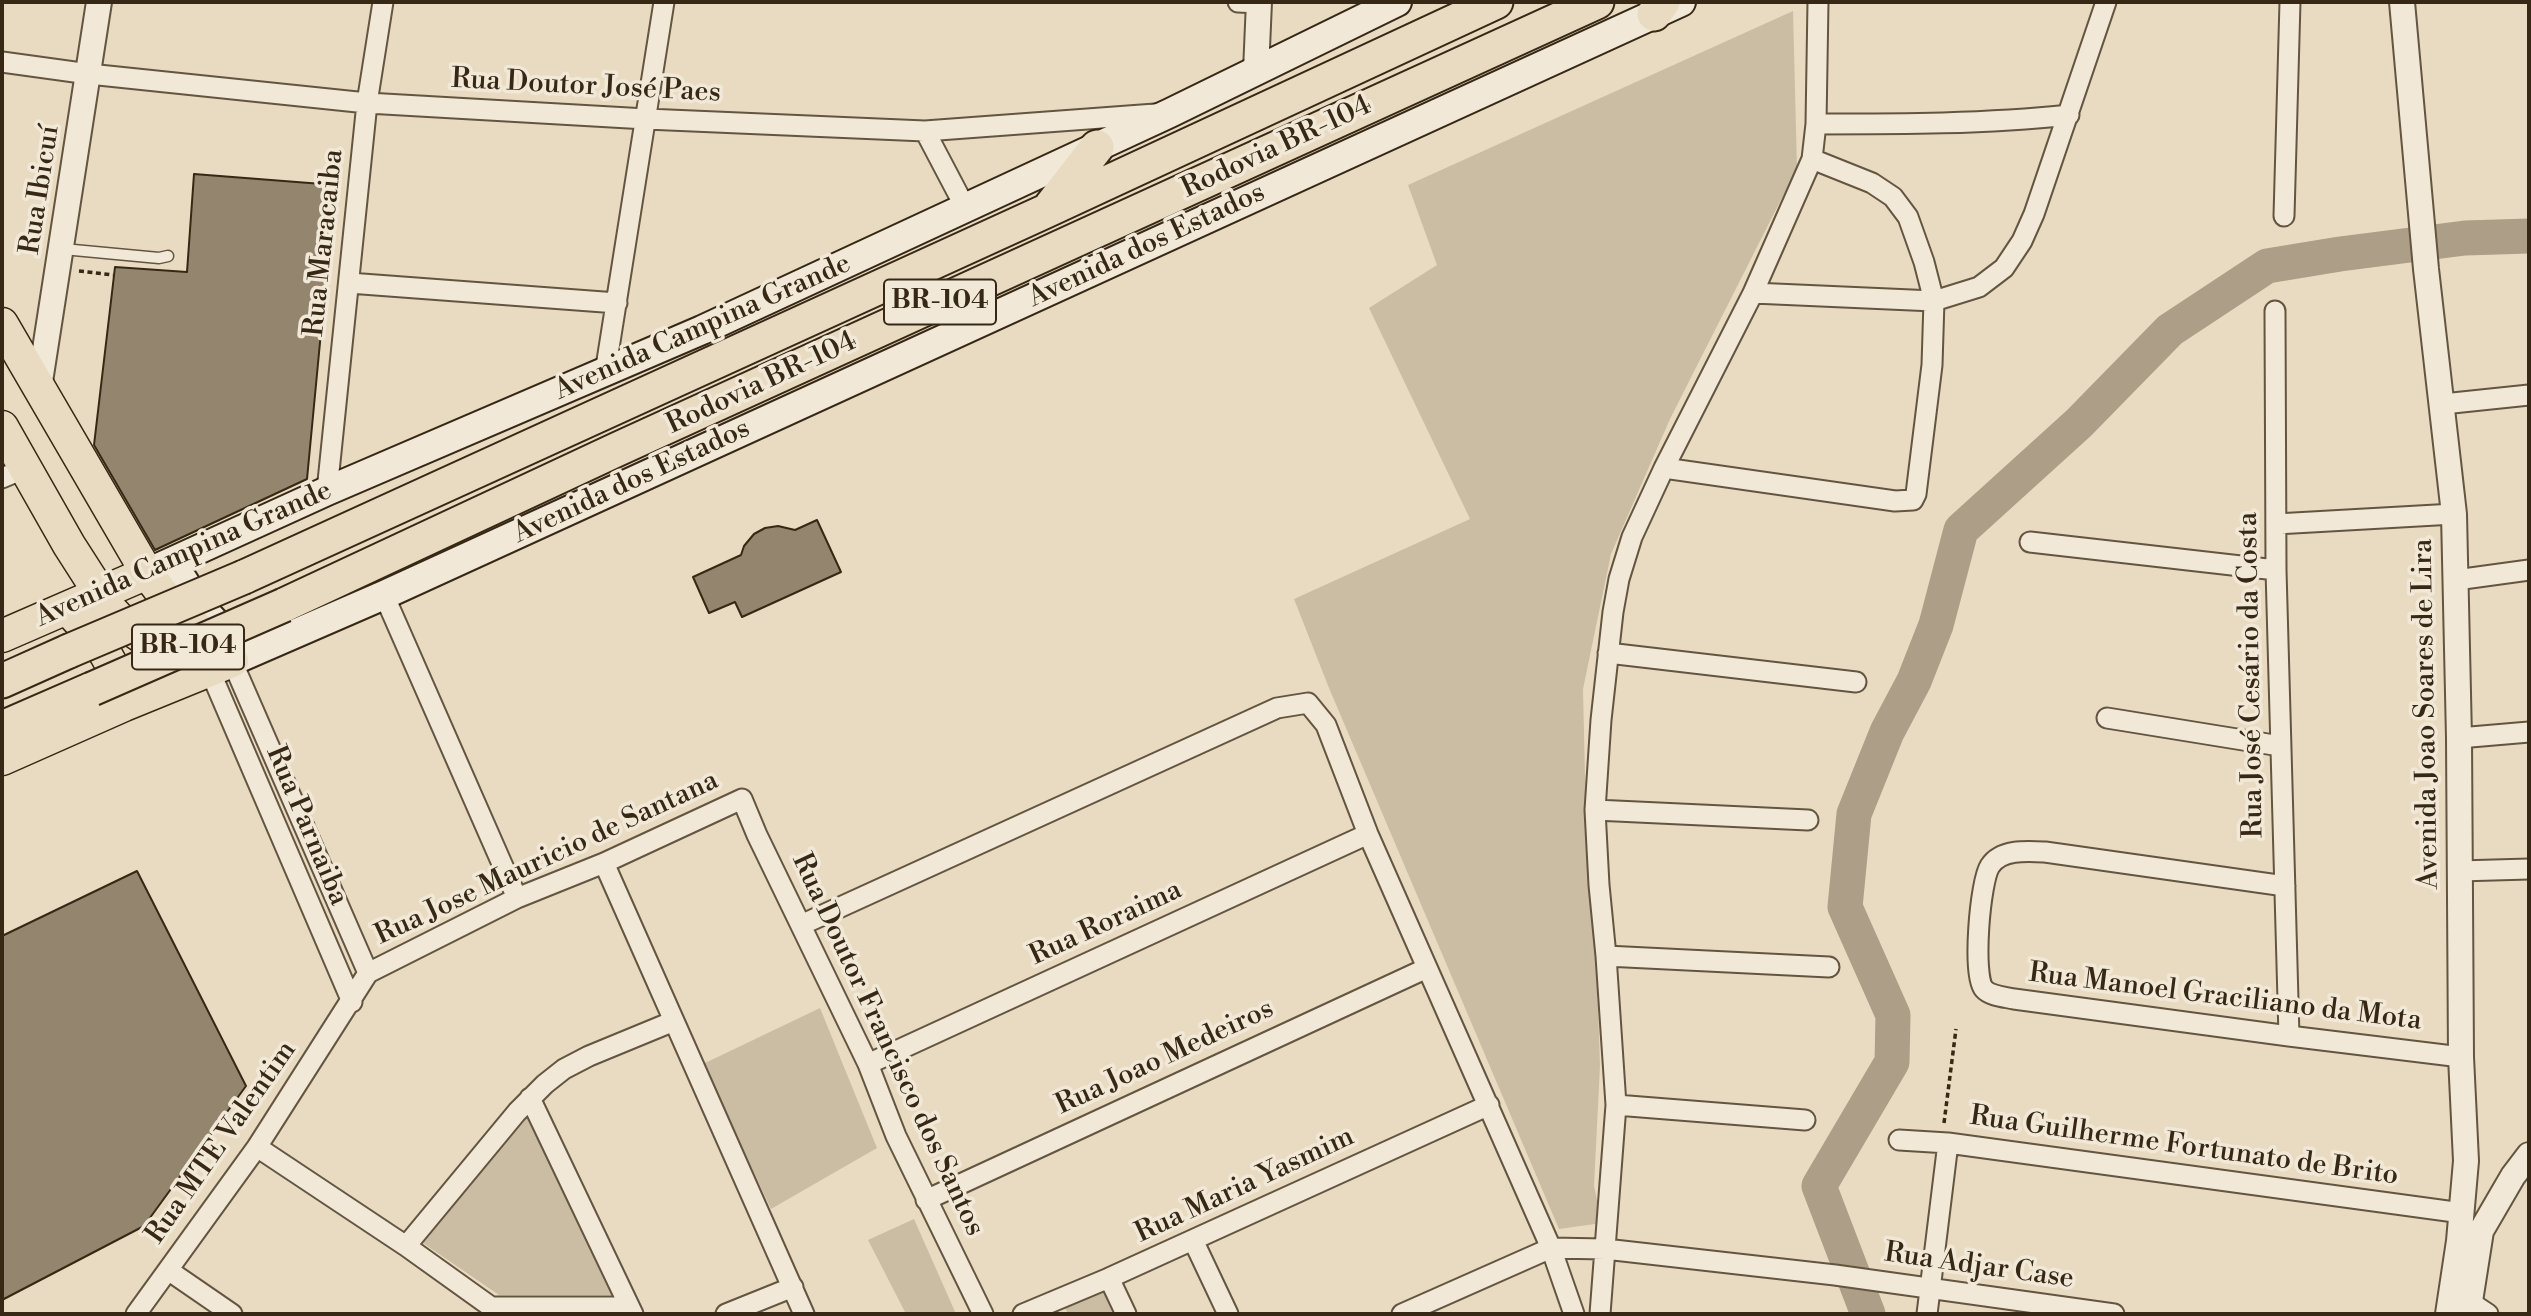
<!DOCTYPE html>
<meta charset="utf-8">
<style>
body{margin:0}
#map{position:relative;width:2531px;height:1316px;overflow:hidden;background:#e9dbc1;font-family:"Libre Bodoni",serif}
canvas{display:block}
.frame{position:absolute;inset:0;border:4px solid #362815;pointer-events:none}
</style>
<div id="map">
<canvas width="2531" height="1316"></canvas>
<div class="frame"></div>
</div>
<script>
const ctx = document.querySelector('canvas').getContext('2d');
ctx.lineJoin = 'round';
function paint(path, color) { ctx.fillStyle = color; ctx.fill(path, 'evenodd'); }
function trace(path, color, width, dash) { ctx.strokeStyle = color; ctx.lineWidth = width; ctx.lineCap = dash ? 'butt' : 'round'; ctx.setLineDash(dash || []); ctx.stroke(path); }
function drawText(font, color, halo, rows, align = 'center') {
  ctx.font = font + ' "Libre Bodoni",serif'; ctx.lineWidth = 7; ctx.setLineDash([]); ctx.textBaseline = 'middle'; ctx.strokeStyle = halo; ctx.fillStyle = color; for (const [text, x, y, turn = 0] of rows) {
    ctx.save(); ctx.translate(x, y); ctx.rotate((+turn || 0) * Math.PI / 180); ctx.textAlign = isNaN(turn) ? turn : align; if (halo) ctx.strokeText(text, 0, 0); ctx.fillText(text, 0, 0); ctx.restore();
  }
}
paint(new Path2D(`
 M1793,11L1797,168L1670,419L1611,554L1583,689L1585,777L1596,943L1600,1066L1594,1186L1602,1223L1559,1229L1329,688L1294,599L1470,519L1369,308L1437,265L1408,185Z
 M820,1008L877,1148L771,1209L703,1064Z
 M527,1118L615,1295H499L423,1243Z
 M914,1219L956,1314H906L868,1240Z
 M1106,1287L1119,1314H1068L1064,1305Z`), '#cbbda4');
trace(new Path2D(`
 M1868,1314L1819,1186L1892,1062L1893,1015L1845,907L1854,814L1887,732L1914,681L1936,625L1961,530L2079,423L2170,330L2267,266L2340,254L2465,238L2529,236`), '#ac9e87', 35);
const building = new Path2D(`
 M194,174L335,185L307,479L155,550L94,445L115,267L187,272Z
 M817,520L841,572L742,617L735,602L709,613L693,577L741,555L744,546L754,534L765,528L778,526L795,530Z
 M137,871L246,1086L144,1226L2,1300V936Z`);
paint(building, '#93856e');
trace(building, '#362815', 2);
const service = new Path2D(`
 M63,249L159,258L168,256`);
const minor = new Path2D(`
 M1238,2L1259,3
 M2,62L89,74L367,103L646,119L925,131L1155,114
 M1816,124C1901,124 1985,124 2069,115
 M925,131L966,209
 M2284,216L2290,2
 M349,283L617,303
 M1753,293L1934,301L1979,287L2004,268L2022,241L2034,214L2106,2
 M2275,311L2276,570L2289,1036
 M605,373L664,2
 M2443,404L2529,395
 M1664,468L1895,501L1913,500L1916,494L1932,365L1934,301L1924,262L1908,217L1893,197L1872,183L1812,159
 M2,478L26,468
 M327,491L367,103L383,2
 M2276,524L2454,514
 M2030,542L2276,570
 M2456,580L2529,570
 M384,595L517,898
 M1608,653L1856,682
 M232,661L368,973
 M210,671L352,1002
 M2107,718L2280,746
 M2459,738L2529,732
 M1595,810L1808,820
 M604,863L804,1314
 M2459,871L2529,869
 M2285,886L2045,852C2027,851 2001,849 1990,866C1980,881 1972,976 1984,989C1990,996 2005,997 2014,999L2289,1036L2461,1057
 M801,925L1277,708L1308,703L1326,725L1368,834L1551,1248L1574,1314
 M1606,956L1829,967
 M868,1064L1368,834
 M530,1098L633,1314
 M1616,1105L1805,1120
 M1899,1140L1948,1143L2462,1213
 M257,1147L406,1246L501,1314
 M926,1200L1427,968
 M1193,1240L1228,1314
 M406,1246L517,1112L545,1084L564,1069L589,1056L674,1021
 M168,1270L232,1314
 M1109,1278L1126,1314
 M2470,1302L2488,1314
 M491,1307H629
 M136,1314L257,1147L368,973L517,898L604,863L742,799L757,835L868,1064L896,1136L983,1314
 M726,1314L793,1287
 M1023,1314L1109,1278L1489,1105
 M1402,1314L1551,1248L1605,1249L1835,1275L2114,1314
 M1600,1314L1616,1105L1606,956L1599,885L1595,810L1601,720L1613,612L1619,579L1632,537L1664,468L1753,293L1812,159L1816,124L1818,2
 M1927,1314L1948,1143`);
const tertiary = new Path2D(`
 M2402,2L2426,269L2454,514L2459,738L2461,1057L2466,1161L2459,1241L2448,1314
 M1256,71L1259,2
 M39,388L99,2
 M2468,1314L2481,1231L2513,1176L2529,1155`);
const secondary = new Path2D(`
 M172,562L198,604L236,645
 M147,573L327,491L702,330L1170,113L1397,2
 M232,661L384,595L1681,2`);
const primary = new Path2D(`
 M2,324L147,573L168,601L232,661L124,705L2,759
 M2,427L69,545L110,609L126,626L151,643L191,663
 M67,608C97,641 115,657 124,703
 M2,636L147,573`);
const trunk = new Path2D(`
 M1654,14L1663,2
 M1051,206L1097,147
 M244,577L1046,211L1496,2
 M284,605L618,449L1597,2
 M2,681L69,651
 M2,728L92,689`);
trace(service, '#635540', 13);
trace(minor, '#635540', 23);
trace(tertiary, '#635540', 28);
trace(secondary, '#362815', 32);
trace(primary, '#362815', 35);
trace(trunk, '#362815', 37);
trace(new Path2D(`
 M79,271L113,275
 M1944,1123L1956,1029`), '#362815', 3.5, [5, 3.5]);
trace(service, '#f1e8d7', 10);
trace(minor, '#f1e8d7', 19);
trace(tertiary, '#f1e8d7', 24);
trace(secondary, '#f1e8d7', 28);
trace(primary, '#e9dbc1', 32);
trace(trunk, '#e9dbc1', 33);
const trunkBridge = new Path2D(`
 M69,651L244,577
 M92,689L284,605`);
trace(trunkBridge, '#362815', 37, []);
trace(trunkBridge, '#e9dbc1', 33);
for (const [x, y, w] of [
 [940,302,112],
 [188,647,112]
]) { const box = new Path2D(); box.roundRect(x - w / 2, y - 22.5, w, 45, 5); ctx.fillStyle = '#f1e8d7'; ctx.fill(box); trace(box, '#362815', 2); }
drawText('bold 26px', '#362815', null, [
 ["BR-104",940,302],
 ["BR-104",188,647]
]);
drawText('28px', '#362815', '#f1e8d7', [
 ["Rua Doutor José Paes",586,87,3],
 ["Rodovia BR-104",1277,148,-25],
 ["Rua Ibicuí",41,190,-81],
 ["Rua Maracaiba",325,243,-84],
 ["Avenida dos Estados",1147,246,-25],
 ["Avenida Campina Grande",703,328,-24],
 ["Rodovia BR-104",762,384,-25],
 ["Avenida dos Estados",632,482,-25],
 ["Avenida Campina Grande",184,555,-24],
 ["Rua José Cesário da Costa",2252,675,-91],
 ["Avenida Joao Soares de Lira",2427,714,-91],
 ["Rua Parnaiba",306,826,67],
 ["Rua Jose Mauricio de Santana",547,859,-25],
 ["Rua Roraima",1106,924,-25],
 ["Rua Manoel Graciliano da Mota",2225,998,7],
 ["Rua Doutor Francisco dos Santos",887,1045,65],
 ["Rua Joao Medeiros",1165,1058,-25],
 ["Rua MTE Valentim",222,1143,-55],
 ["Rua Guilherme Fortunato de Brito",2184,1147,8],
 ["Rua Maria Yasmim",1245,1186,-25],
 ["Rua Adjar Case",1979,1267,8]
]);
</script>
